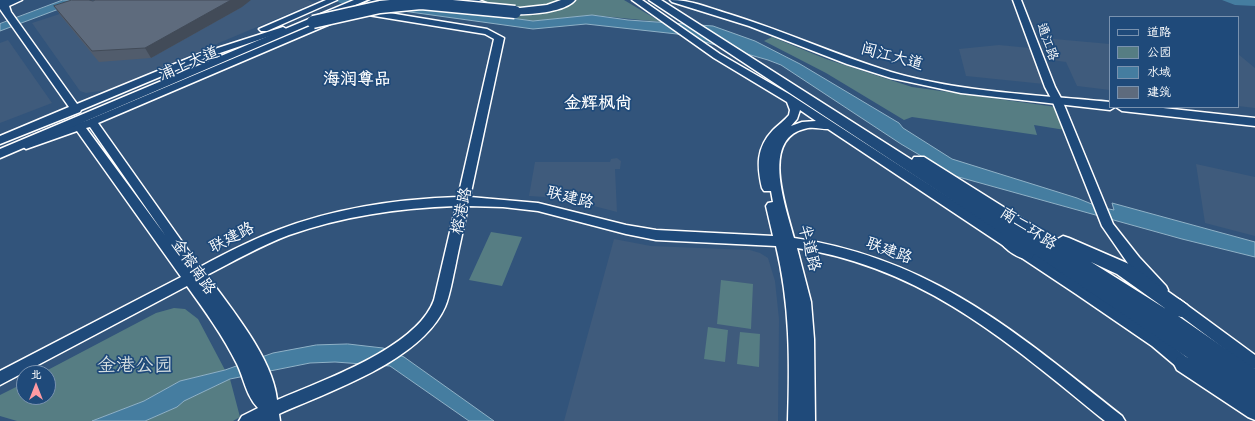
<!DOCTYPE html>
<meta charset="utf-8">
<style>
body{margin:0}
#map{position:relative;width:1255px;height:421px;overflow:hidden;background:#32547b;font-family:Caveat,"LXGW WenKai TC",sans-serif}
canvas{display:block}
.legend{position:absolute;left:1109px;top:16px;width:130px;height:92px;box-sizing:border-box;background:#1f4a7a;border:1px solid #7992af;margin:0;padding:5px 7px;list-style:none;font-size:12px;color:#fff}
.legend li{display:flex;align-items:center;gap:8px;height:20px}
.legend b{width:20px;border:1px solid #7992af}
.north{position:absolute;left:16px;top:365px;width:40px;height:40px;box-sizing:border-box;background:#1f4a7a;border:1px solid #7992af;border-radius:50%;rotate:0deg;font-size:11px;font-weight:700;line-height:16px;text-align:center;color:#fff}
.north::after{content:'';display:block;margin:auto;width:14px;height:18px;background:#ff9aa2;clip-path:polygon(50% 0,100% 100%,50% 72%,0 100%)}
</style>
<div id="map">
<canvas width="1255" height="421"></canvas>
<ul class="legend">
<li><b style="height:5px;background:#1f4a7a"></b>道路</li>
<li><b style="height:11px;background:#567d83"></b>公园</li>
<li><b style="height:11px;background:#457da0"></b>水域</li>
<li><b style="height:11px;background:#5e6b7d"></b>建筑</li>
</ul>
<div class="north">北</div>
</div>
<script>
const ctx = document.querySelector('canvas').getContext('2d');
ctx.lineJoin = 'round';
function paint(path, color) { ctx.fillStyle = color; ctx.fill(path, 'evenodd'); }
function trace(path, color, width, dash) { ctx.strokeStyle = color; ctx.lineWidth = width; ctx.lineCap = dash ? 'butt' : 'round'; ctx.setLineDash(dash || []); ctx.stroke(path); }
function drawText(font, color, halo, rows, align = 'center') {
  ctx.font = font + ' Caveat,"LXGW WenKai TC",sans-serif'; ctx.lineWidth = 3.5; ctx.setLineDash([]); ctx.textBaseline = 'middle'; ctx.strokeStyle = halo; ctx.fillStyle = color; for (const [text, x, y, turn = 0] of rows) {
    ctx.save(); ctx.translate(x, y); ctx.rotate((+turn || 0) * Math.PI / 180); ctx.textAlign = isNaN(turn) ? turn : align; if (halo) ctx.strokeText(text, 0, 0); ctx.fillText(text, 0, 0); ctx.restore();
  }
}
paint(new Path2D(`
 M93,0H308L314,3L107,90L86,93L80,91L32,23L81,7Z
 M1043,38L1110,44V90L1077,86L1066,62L1051,60Z
 M8,40L52,103L0,123V43Z
 M999,45L1030,48L1044,84L966,76L959,49Z
 M1238,54L1255,68V108L1238,106Z
 M617,158L621,161L620,169H615L617,212L563,198L529,196L535,162H610L611,159Z
 M1196,164L1255,177V236L1205,223Z
 M614,239L651,246L750,250L760,253L768,258L775,281L779,319L778,421H564Z`), '#3f5b7c');
paint(new Path2D(`
 M399,0H624L661,22L592,15L533,21L396,2Z
 M772,37L826,59L912,87L1056,107L1065,130L1034,125L1037,135L912,117L904,120L826,73L764,41Z
 M491,232L522,237L502,286L469,280Z
 M721,280L753,284L751,329L717,324Z
 M174,308L185,309L198,319L225,370L180,381L144,401L92,421H17L0,416V395L24,383V397H48V373H42L156,313Z
 M708,327L728,330L725,362L704,359Z
 M740,332L760,334L759,367L737,364Z
 M230,379L240,417L233,421H145L177,407L184,401Z`), '#567d83');
const water = new Path2D(`
 M63,0H83L0,31V24Z
 M396,2L533,21L592,15L628,20L713,26L755,41L800,64L899,123L903,128L952,159L1077,198L1099,207L1114,210L1112,203L1255,242V257L1182,239L955,176L901,144L781,65L768,60L677,34L586,24L533,29L381,8Z
 M348,344L383,348L404,357L494,421H469L390,366L335,362L310,363L230,379L184,401L177,407L145,421H92L144,401L180,381L225,370L273,353L316,345Z`);
paint(water, '#457da0');
trace(water, '#8fb1c6', 1);
paint(new Path2D(`
 M335,0C347,0 379,0 387,5L382,8L340,3Z
 M1222,0H1255V6L1235,5Z`), '#457da0');
const secondary = new Path2D(`
 M0,0H22L9,6L11,12L77,104L199,54L280,28L283,27L288,30L205,58L81,110L80,112L0,144V136L69,107L0,9Z
 M326,0H337L267,31H261L259,29Z
 M371,0H382L365,9L487,29L504,38L470,197L538,203L626,225L656,230L773,236L766,206L768,203L773,202L771,191H764L762,188C757,166 756,148 773,130C778,125 784,121 789,115L790,110L787,102L714,58L632,0H642L720,54L789,94L1086,286L1162,338L1194,363L1196,368L1194,373L1189,374L1184,373L1152,346L1076,294L828,129C820,129 812,126 804,129C760,140 787,210 794,238C933,259 1017,333 1122,416L1125,421H1105C1009,343 925,268 797,248L811,302L814,339L815,421H788C790,361 790,304 776,246L656,240L626,234L538,211L503,207L468,206C464,227 459,247 455,268C452,281 450,295 445,307C421,361 330,391 279,414L280,421H239L242,416L258,408C246,396 244,378 237,364C223,336 205,311 187,286L0,385V371L181,277L77,131L26,149L21,145L22,142L88,120L327,19L330,20V24L98,123L200,267C226,253 251,240 278,230C335,208 397,199 458,197L494,39L485,34L362,14L355,8ZM800,110L816,121L802,122L791,126L797,119ZM90,127L165,235L86,128ZM456,206L434,300C417,348 321,381 277,400C273,358 231,309 207,275C234,261 260,246 289,235C343,216 399,208 456,206Z
 M1013,0H1021L1055,87L1062,100L1113,224L1139,257L1166,286L1168,290L1166,294L1161,295L1156,294L1129,265L1102,226L1052,100L1045,87Z
 M1175,298L1180,300L1255,355V369L1250,368L1170,308L1168,304L1170,300Z`);
const primary = new Path2D(`
 M354,0H367L0,158V149Z
 M670,0C691,0 709,8 729,14C784,31 836,55 891,72C958,92 1040,95 1110,102V107H1115L1110,110L961,93L891,78L847,64L749,26L672,2Z
 M1116,107H1154L1255,118V126L1122,111Z`);
const highway = new Path2D(`
 M467,0H479L493,6L520,8L547,5L561,0H575C561,18 481,20 467,0Z
 M649,0H661L912,160L914,157H924L1056,240L1063,236L1069,238L1129,264L1187,305L1190,310L1187,315L1181,317L1178,316L1255,369V420L1248,417L1177,370L1174,364L1177,358L1183,356L1188,358L1034,254L1032,258C1021,262 1004,249 998,239L1003,234ZM1091,262L1117,274L1166,309Z`);
trace(secondary, '#fff', 3);
trace(primary, '#fff', 3);
trace(highway, '#fff', 3);
paint(secondary, '#1f4a7a');
paint(primary, '#1f4a7a');
paint(highway, '#1f4a7a');
const highwayBridge = new Path2D(`
 M313,22L380,7L421,3L515,12`);
trace(highwayBridge, '#fff', 15, []);
trace(highwayBridge, '#1f4a7a', 12);
paint(new Path2D(`
 M54,6L242,7L151,58L99,62L61,16Z`), '#515c6c');
paint(new Path2D(`
 M231,0H251L242,7L151,58L145,48Z`), '#424b58');
const building = new Path2D(`
 M72,0H89L93,1L95,0H231L145,48L92,51L54,6Z`);
paint(building, '#5e6b7d');
trace(building, '#424b58', 1);
drawText('13px', '#fff', '#1f4a7a', [
 ["通江路",1047,42,70]
]);
drawText('16px', '#fff', '#1f4a7a', [
 ["闽江大道",892,57,15],
 ["浦上大道",189,64,-23],
 ["联建路",570,198,14],
 ["榕港路",462,211,-78],
 ["南二环路",1028,229,33],
 ["联建路",232,238,-27],
 ["半道路",809,248,76],
 ["联建路",889,251,20],
 ["金榕南路",193,267,55]
]);
drawText('bold 17px', '#fff', '#1f4a7a', [
 ["海润尊品",357,80],
 ["金辉枫尚",598,104]
]);
drawText('19px', '#d5dee0', '#1f4a7a', [
 ["金港公园",135,366]
]);
</script>
